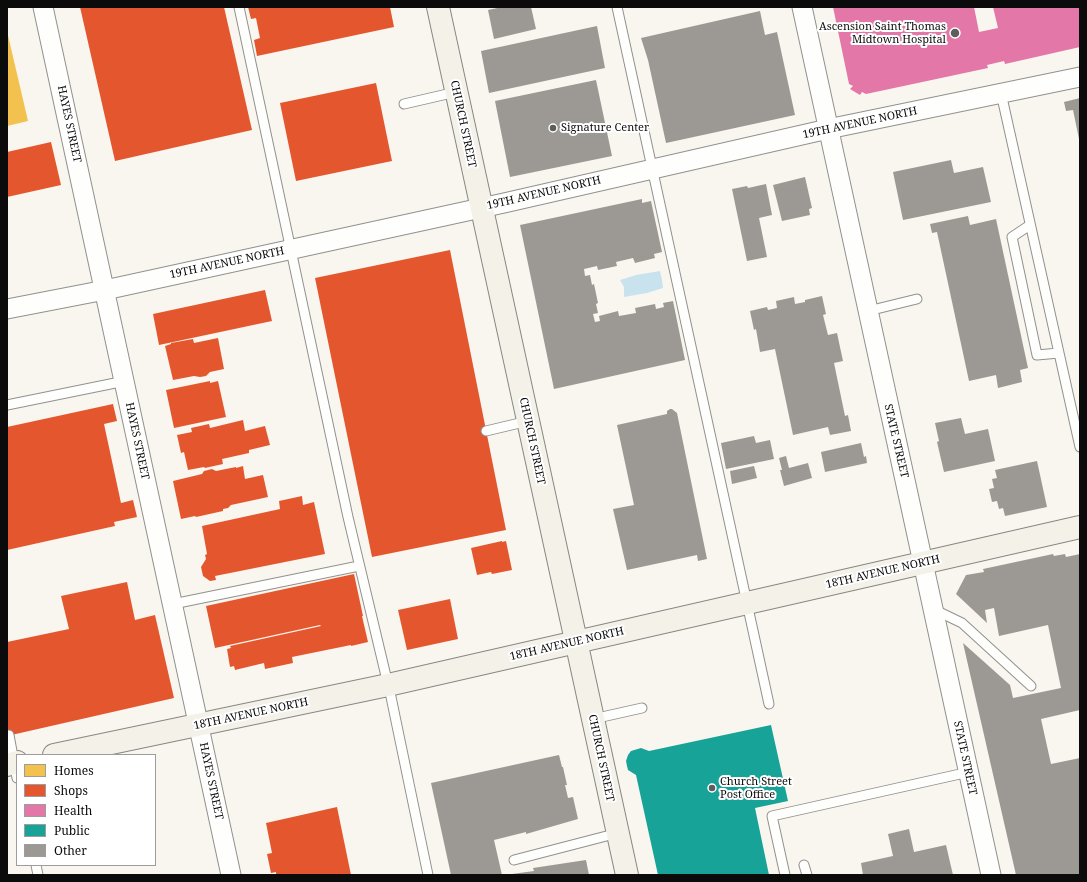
<!DOCTYPE html>
<style>
body{margin:0}
#map{position:relative;width:1087px;height:882px;overflow:hidden;background:#f9f6ef;font-family:"Noto Serif",serif}
canvas{display:block}
.frame{position:absolute;inset:0;border:8px solid #0b0b0b;pointer-events:none}
.legend{position:absolute;left:16px;top:754px;width:140px;height:112px;box-sizing:border-box;background:#fff;border:1px solid #9d9d9d;margin:0;padding:5px 7px;list-style:none;font-size:12px;color:#0b0b0b}
.legend li{display:flex;align-items:center;gap:8px;height:20px}
.legend b{width:20px;border:1px solid #9d9d9d}
</style>
<div id="map">
<canvas width="1087" height="882"></canvas>
<div class="frame"></div>
<ul class="legend">
<li><b style="height:11px;background:#f2c14e"></b>Homes</li>
<li><b style="height:11px;background:#e4572e"></b>Shops</li>
<li><b style="height:11px;background:#e377a8"></b>Health</li>
<li><b style="height:11px;background:#17a398"></b>Public</li>
<li><b style="height:11px;background:#9c9995"></b>Other</li>
</ul>
</div>
<script>
const ctx = document.querySelector('canvas').getContext('2d');
ctx.lineJoin = 'round';
function paint(path, color) { ctx.fillStyle = color; ctx.fill(path, 'evenodd'); }
function trace(path, color, width, dash) { ctx.strokeStyle = color; ctx.lineWidth = width; ctx.lineCap = dash ? 'butt' : 'round'; ctx.setLineDash(dash || []); ctx.stroke(path); }
function drawText(font, color, halo, rows, align = 'center') {
  ctx.font = font + ' "Noto Serif",serif'; ctx.lineWidth = 4; ctx.setLineDash([]); ctx.textBaseline = 'middle'; ctx.strokeStyle = halo; ctx.fillStyle = color; for (const [text, x, y, turn = 0] of rows) {
    ctx.save(); ctx.translate(x, y); ctx.rotate((+turn || 0) * Math.PI / 180); ctx.textAlign = isNaN(turn) ? turn : align; if (halo) ctx.strokeText(text, 0, 0); ctx.fillText(text, 0, 0); ctx.restore();
  }
}
paint(new Path2D(`
 M660,271L662,280L663,288L647,293L624,297V287L620,280L636,275Z`), '#c9e3ee');
paint(new Path2D(`
 M7,31L28,121L7,126Z`), '#f2c14e');
paint(new Path2D(`
 M80,7H224L252,130L115,161Z
 M248,7H390L394,27L257,56L254,40L260,38L256,18L251,19Z
 M376,83L392,161L296,181L280,103Z
 M51,142L61,185L7,197V152Z
 M450,250L506,530L372,557L315,278Z
 M265,290L272,321L159,345L153,314Z
 M218,338L224,369L210,372L206,376L200,377L194,376L173,380L165,346L171,344V343L193,339L194,343Z
 M210,381V383L218,381L226,417L174,428L166,390Z
 M113,404L117,421L104,424L121,503L133,500L137,517L114,522L115,526L7,550V427Z
 M243,420L245,431L265,426L270,445L249,450V453L222,459L223,464L205,468L204,467L188,470L184,452L181,453L177,435L192,432L191,428L209,424L210,428Z
 M243,466L245,479L263,475L268,497L231,505L228,508L223,509V511L196,517L195,516L181,519L173,481L202,474L204,471L212,469L216,471L236,467V468Z
 M302,496L303,505L314,502L325,554L215,576L216,580L210,581L203,576L201,567L206,559L205,555L207,554L202,526L280,509L279,501Z
 M502,541V542L506,541L512,570L492,574L491,572L477,575L471,548Z
 M354,574L363,616H362L368,642L351,646V645L292,657L293,663L265,669L264,663L235,670L234,666L230,667L227,649L231,648L230,646L321,626L320,625L215,648L206,606Z
 M127,582L135,620L155,615L174,698L7,736V642L69,629L61,596Z
 M450,599L458,639L407,650L398,610Z
 M337,807L351,875H276V872L271,873L267,854L272,853L266,823Z`), '#e4572e');
paint(new Path2D(`
 M833,7H974L979,32L998,28L993,7H1080V47L1005,64L1004,61L987,65L988,68L866,94L862,92L860,95L850,89L853,86L849,84Z`), '#e377a8');
paint(new Path2D(`
 M771,725L788,801L755,808L769,875H658L636,775L628,770L627,766L626,761L628,755L631,751L641,748L649,751Z`), '#17a398');
paint(new Path2D(`
 M502,7H531L536,29L494,39L488,10Z
 M760,11L765,35L777,32L795,115L666,143L648,60L641,38Z
 M597,26L605,68L489,93L481,51Z
 M596,80L612,156L510,177L495,101Z
 M1080,98V139H1079L1073,110L1066,111L1064,102Z
 M951,160L954,173L983,167L991,202L903,220L893,172Z
 M805,177L812,208L809,209L810,215L782,221L773,185Z
 M766,184L772,215L759,218L767,257L747,261L732,189L747,186L748,188Z
 M642,199V203L651,201L662,252L654,254L655,258L635,263L633,258L616,262L617,266L598,270L597,266L584,269L585,276L590,275L592,285L594,284L598,303L596,304L598,313L593,314L595,322L600,321L599,316L618,311L619,316L636,313L635,308L655,304L656,309L664,307L663,303L673,301L685,360L554,389L520,225Z
 M968,216L970,225L996,219L1028,368L1020,370L1022,382L998,388L996,375L969,381L937,232L932,233L930,224Z
 M822,296L826,314L823,315L828,335L837,333L843,361L834,363L845,416L848,415L851,431L830,435L828,427L793,435L775,349L760,352L756,329L754,330L750,311L767,307L768,310L777,308L776,301L794,297L795,304L805,302V300Z
 M670,409H672L677,413L707,559L698,561L697,555L627,570L613,509L634,505L617,425L667,414V411Z
 M961,418L965,434L988,429L995,461L944,472L937,442L939,441L935,423Z
 M754,436L756,443L770,440L774,459L726,469L721,443Z
 M861,443L864,457L866,456L867,463L825,472L821,452Z
 M786,456L789,468L808,463L812,478L784,486L780,470H782L779,458Z
 M1037,461L1047,507L1005,516L1003,508L999,509L997,501L992,502L989,489L994,488L992,479L997,478L995,470Z
 M754,466L757,478L732,484L730,471Z
 M1053,554L1054,556L1065,554L1066,557L1080,554V710L1041,719L1051,764L1080,758V875H1016L963,643L1010,685L1013,698L1061,688L1048,625L999,636L994,608L985,610L987,623L956,594L966,575L984,572L983,569Z
 M559,755L562,767H563L567,785H565L568,798L573,797L578,819L526,834V832L494,840L502,875H451L431,783Z
 M909,829L914,852L946,845L953,875H863L861,863L893,856L888,834Z
 M586,860L589,875H512V874L534,871L533,868Z`), '#9c9995');
const lane = new Path2D(`
 M239,7L348,517L391,697L428,875
 M617,7L769,704
 M1001,93L1080,447
 M404,104L456,92
 M1030,225L1012,237L1037,355L1059,353
 M868,311L917,299
 M7,405L125,381
 M486,431L528,421
 M173,604L359,566
 M933,609L962,623L1031,686
 M593,719L642,708
 M9,735L17,778
 M514,860L618,833
 M36,865L38,875
 M804,865L807,875
 M785,875L772,816L969,772`);
const street = new Path2D(`
 M43,7L231,875
 M802,7L991,875
 M7,309L105,290L504,203L828,129L1080,77`);
const secondary = new Path2D(`
 M438,7L627,875
 M54,755L388,685L1080,527
 M7,765L17,762`);
trace(lane, '#92918e', 11);
trace(street, '#92918e', 21);
trace(secondary, '#898784', 24);
trace(lane, '#fefefd', 9);
trace(street, '#fefefd', 19);
trace(secondary, '#f3f1e8', 22);
for (const [x, y, r, color] of [
 [955,33,5,"#5e5d5b"],
 [553,128,4,"#5e5d5b"],
 [712,788,4,"#5e5d5b"]
]) { const dot = new Path2D(); dot.arc(x, y, r, 0, 2 * Math.PI); ctx.fillStyle = color; ctx.fill(dot); trace(dot, '#fff', 1.5); }
drawText('11px', '#0b0b0b', '#fff', [
 ["Ascension Saint Thomas",946,27,"right"],
 ["Midtown Hospital",946,40,"right"],
 ["Signature Center",561,128],
 ["Church Street",720,782],
 ["Post Office",720,795]
], 'left');
drawText('11px', '#0b0b0b', '#fff', [
 ["19TH AVENUE NORTH",860,123,-12],
 ["HAYES STREET",69,124,78],
 ["CHURCH STREET",463,124,78],
 ["19TH AVENUE NORTH",544,193,-13],
 ["19TH AVENUE NORTH",227,263,-12],
 ["HAYES STREET",137,441,78],
 ["CHURCH STREET",532,441,78],
 ["STATE STREET",896,441,77],
 ["18TH AVENUE NORTH",883,572,-13],
 ["18TH AVENUE NORTH",567,644,-13],
 ["18TH AVENUE NORTH",251,714,-12],
 ["CHURCH STREET",601,758,78],
 ["STATE STREET",965,758,78],
 ["HAYES STREET",211,781,78]
]);
</script>
